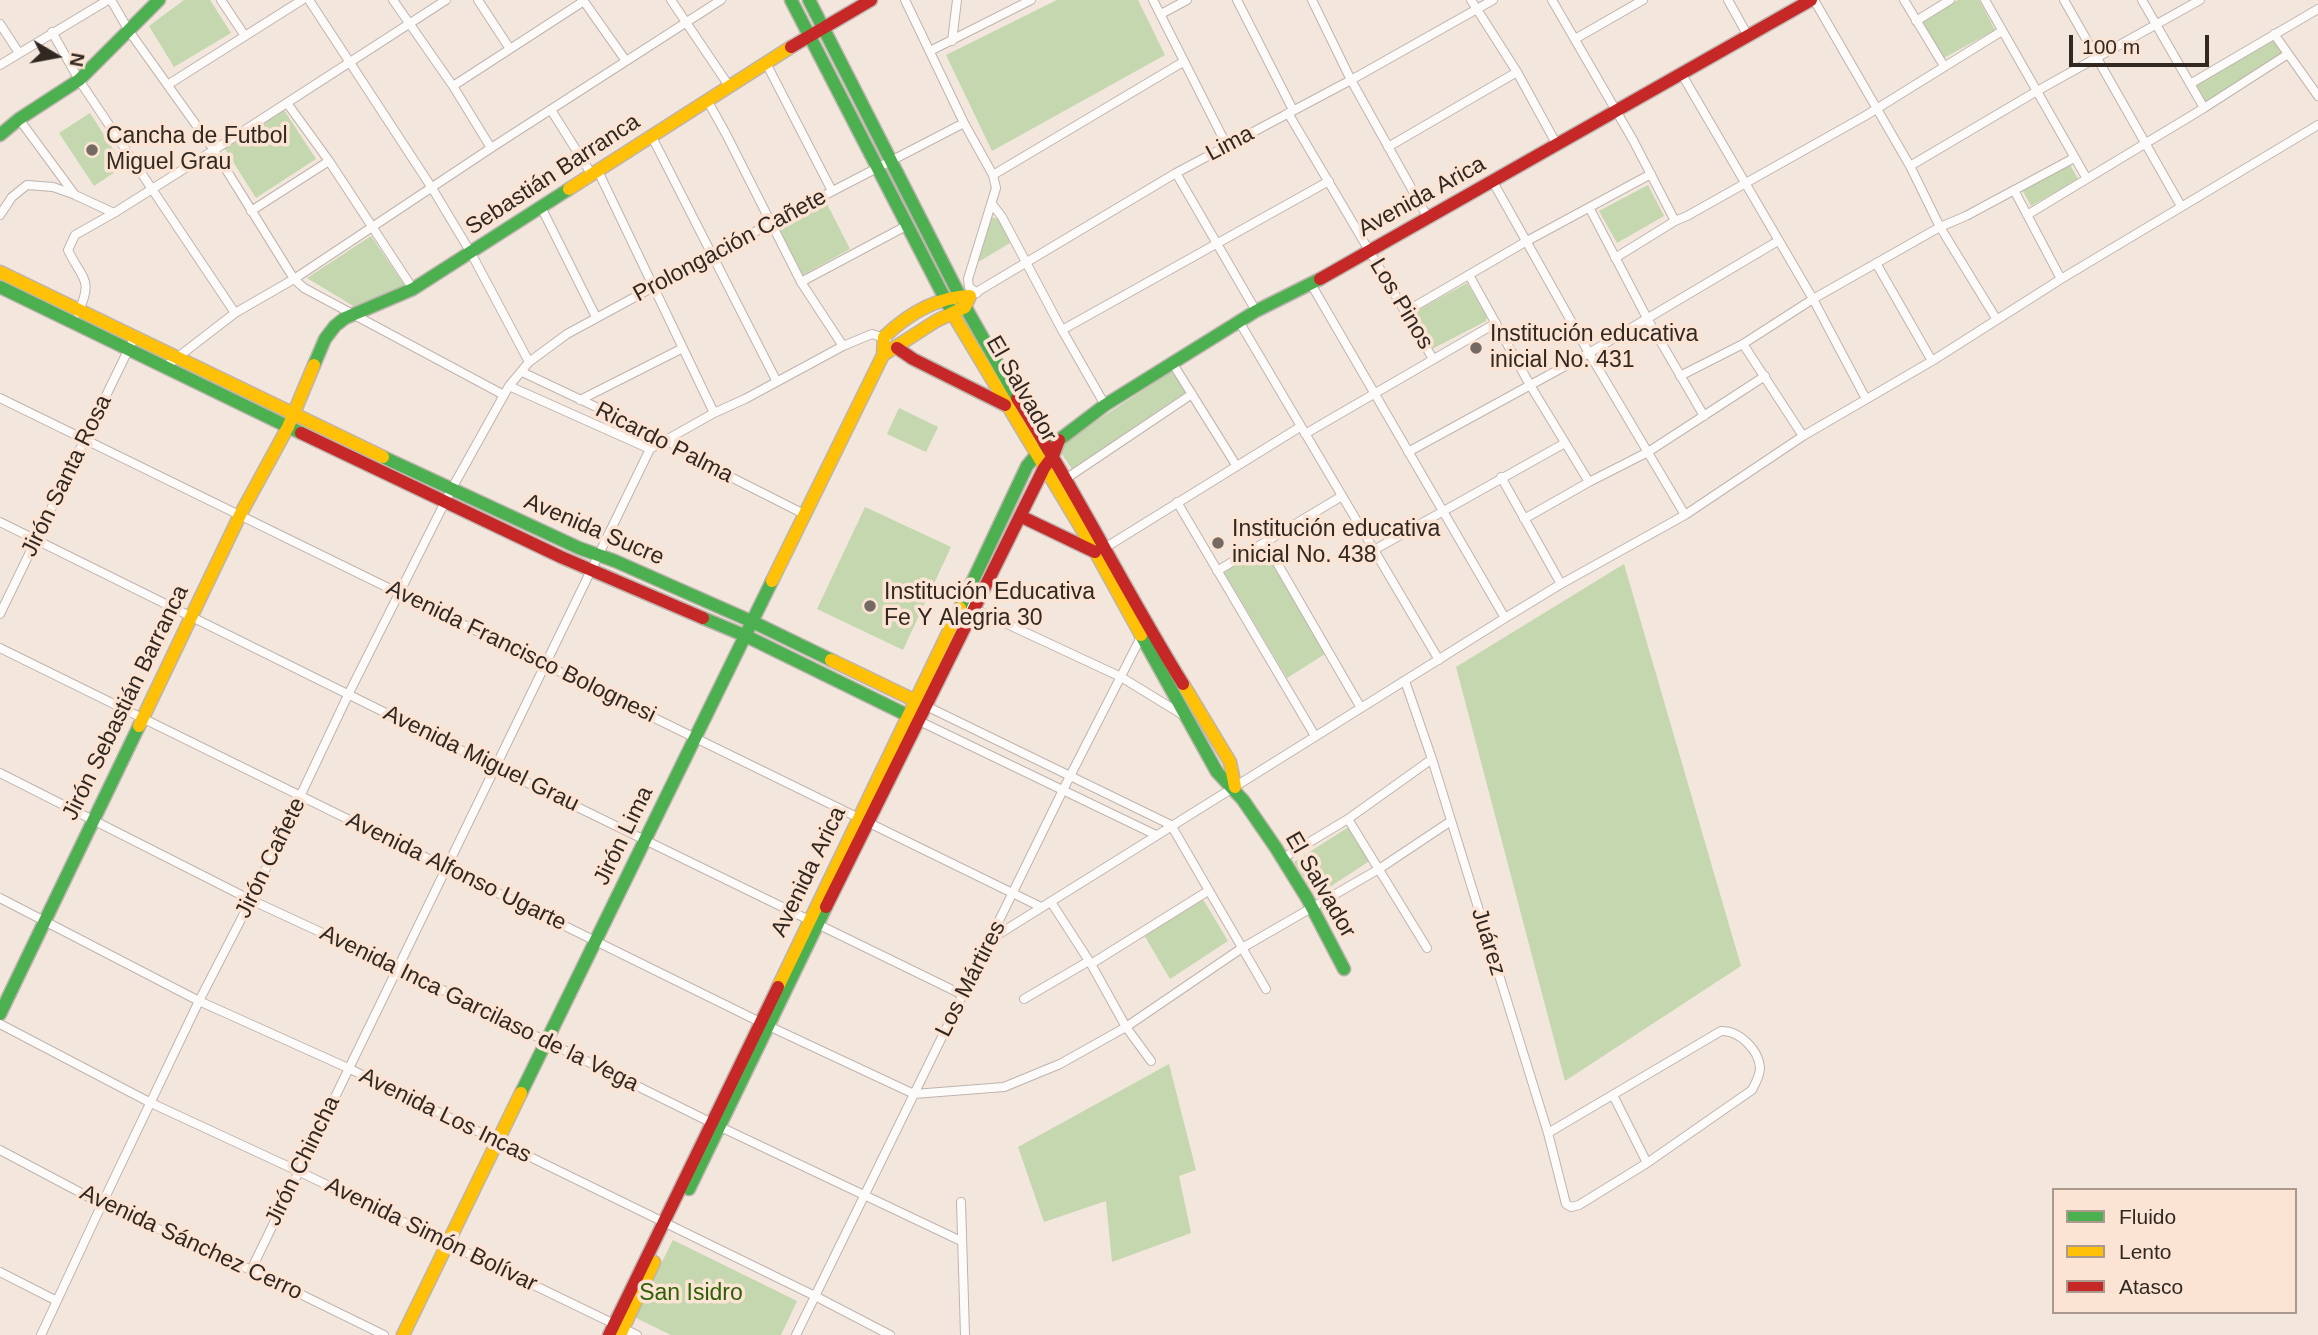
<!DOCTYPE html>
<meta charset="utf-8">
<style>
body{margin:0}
#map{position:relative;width:2318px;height:1335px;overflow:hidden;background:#f3e6dd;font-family:Helvetica,sans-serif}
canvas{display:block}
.legend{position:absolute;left:2052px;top:1188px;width:245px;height:126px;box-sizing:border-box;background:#fce4d4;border:2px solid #ab998d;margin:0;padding:9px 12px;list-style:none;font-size:21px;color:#312822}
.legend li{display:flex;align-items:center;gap:14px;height:35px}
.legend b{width:35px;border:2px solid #ab998d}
.north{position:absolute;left:21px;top:21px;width:70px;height:70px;-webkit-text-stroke:5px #fce4d4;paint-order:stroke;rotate:100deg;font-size:19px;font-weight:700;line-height:28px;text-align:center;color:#312822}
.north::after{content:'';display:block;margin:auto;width:24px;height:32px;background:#312822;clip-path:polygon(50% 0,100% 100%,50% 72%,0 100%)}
.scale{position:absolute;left:2069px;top:35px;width:140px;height:32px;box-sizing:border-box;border:4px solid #312822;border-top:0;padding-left:9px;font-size:21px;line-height:24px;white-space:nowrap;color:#312822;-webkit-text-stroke:5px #fce4d4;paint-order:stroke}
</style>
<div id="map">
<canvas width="2318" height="1335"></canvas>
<ul class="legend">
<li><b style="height:9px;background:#4caf50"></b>Fluido</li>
<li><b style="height:9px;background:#ffc107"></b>Lento</li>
<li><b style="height:9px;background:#c62828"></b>Atasco</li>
</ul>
<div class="north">N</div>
<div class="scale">100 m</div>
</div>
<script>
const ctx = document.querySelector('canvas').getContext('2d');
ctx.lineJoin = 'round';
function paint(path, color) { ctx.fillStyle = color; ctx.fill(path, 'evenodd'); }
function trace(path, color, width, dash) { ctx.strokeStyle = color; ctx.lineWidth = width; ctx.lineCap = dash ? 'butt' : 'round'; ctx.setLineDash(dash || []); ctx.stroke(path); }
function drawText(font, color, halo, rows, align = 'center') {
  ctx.font = font + ' Helvetica,sans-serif'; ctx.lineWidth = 7; ctx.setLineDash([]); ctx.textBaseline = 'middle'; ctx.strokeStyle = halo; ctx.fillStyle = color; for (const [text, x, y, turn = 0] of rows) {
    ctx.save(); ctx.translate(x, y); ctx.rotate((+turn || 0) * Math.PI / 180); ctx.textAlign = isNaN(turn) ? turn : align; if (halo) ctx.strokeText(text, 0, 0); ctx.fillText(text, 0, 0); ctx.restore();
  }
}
paint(new Path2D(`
 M184,0H210L231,33L174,67L149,26Z
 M1057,0H1138L1165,55L992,151L946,55Z
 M1958,0H1979L1995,30L1942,59L1922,21Z
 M2273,38L2282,54L2204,103L2193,85Z
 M282,107L316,159L256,198L223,146Z
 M90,113L124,166L94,186L59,133Z
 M2066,157L2078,179L2031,206L2019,184Z
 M1648,185L1664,216L1617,243L1599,211Z
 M827,204L850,249L803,275L779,229Z
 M992,217L1000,220L1010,243L980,261L975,260L989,220Z
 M371,236L405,286L355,307L307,278Z
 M1467,283L1487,317L1486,321L1432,349L1411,314Z
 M1172,371L1186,392L1072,469L1057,447Z
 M899,408L938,427L926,452L887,434Z
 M865,507L951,547L903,650L817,609Z
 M1263,548L1325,654L1287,678L1224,572Z
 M1624,564L1741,966L1565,1081L1456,667Z
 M1350,826L1371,860L1316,896L1294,862Z
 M1201,900L1204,901L1228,941L1170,979L1144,935Z
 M1169,1064L1196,1170L1179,1176L1191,1233L1112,1262L1106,1201L1044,1222L1018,1147Z
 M673,1240L797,1301L781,1335H671L634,1317Z`), '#c4d7ae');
const street = new Path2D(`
 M111,0L129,31L214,150L294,279L304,288L502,394
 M221,0L245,36
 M309,0L432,188L471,253L529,362
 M393,0L453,86L491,148
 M478,0L510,49
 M583,0L626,61
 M671,0L729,86
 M905,0L964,123L993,175L996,188L968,279L969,287L977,293
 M1153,0L1227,146
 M1237,0L1293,110
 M1312,0L1351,80L1428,218
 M1471,0L1517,72L1557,145
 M1552,0L1633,140L1675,221
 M1728,0L1748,36
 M1814,0L1910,166L1940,227L1997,320
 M1904,0L1944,66
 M1985,0L2087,179
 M2064,0L2181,206
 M2142,0L2204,108
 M1161,14L1187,0
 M1916,21L1950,0
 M0,24L19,53
 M52,32L79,80L235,313
 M2274,34L2318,96
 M1575,39L1643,0
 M952,41L957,0
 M930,51L1031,0
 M766,63L832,191
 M0,65L108,0
 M1681,73L1813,299L1866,399
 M169,84L302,0
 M2190,84L2318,9
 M453,86L584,1
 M707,100L726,134L801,282L843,346
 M287,103L329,161L413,289
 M551,110L592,175
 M1288,113L1433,359
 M19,119L75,195L114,213
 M652,137L777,382
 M1388,147L1517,72
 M1910,166L2037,91L2200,0
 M598,171L714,413
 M1176,173L1256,311
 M993,175L1183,62
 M1493,182L1589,353L1685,515
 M2014,190L2061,279
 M992,204L1002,217L1062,330L1105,405
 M541,207L596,317
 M1590,209L1648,320L1704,416
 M251,211L329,161
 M0,215L12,197L27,185L53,187L73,194
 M2027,215L2204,108L2288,54
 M1615,258L1675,221L1687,216L1865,116L2002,31
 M1876,263L1932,361
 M1469,275L1530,385L1589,482
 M801,282L906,226
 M1311,284L1505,618
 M970,296L1176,173L1351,80L1493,0
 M1405,312L1527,241L1651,174
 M78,313C94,278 82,280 68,250L75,235L114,213L214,150L446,0
 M1240,323L1439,660
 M1062,330L1329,181
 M1743,344L1803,436
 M1173,364L1236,465
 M165,367L235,313L294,279L491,148L721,0
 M522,372L666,440L705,464L806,515
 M1680,376L1743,344L1813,299L1940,227L1966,216L2074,158
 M509,386L650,449
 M0,398L1041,907
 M580,400L683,348
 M1305,434L1496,323
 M650,449L714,413L745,399L843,346L872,334L887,339
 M1408,452L1589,353L1778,241
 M1501,477L1561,584
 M1064,480L1192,394
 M1177,502L1315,736
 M1524,519L1589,482L1648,452L1765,376
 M0,522L495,767L963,995
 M1265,542L1361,708
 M1103,549L1300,427
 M1374,550L1565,443
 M1217,571L1342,496
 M962,603L1121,677L1183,715
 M0,614L134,338
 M0,648L760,1022L914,1094L1004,1087L1060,1064L1126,1027L1242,948L1379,869L1451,821
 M1405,681L1432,759L1548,1133L1566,1204L1571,1207L1579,1205L1647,1163L1752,1090C1755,1084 1760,1076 1760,1068C1759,1050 1739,1030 1721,1031L1548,1133
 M922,704L1171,825L1266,989
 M915,719L1156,835
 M0,773L251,900L398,968L712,1123L961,1241
 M1348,819L1427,948
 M1283,858L1348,819L1432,759
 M0,898L199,1001L348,1068L815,1296L890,1335
 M1051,902L1091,964L1126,1027L1151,1061
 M991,939L1505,618L1561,584L1685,515L1803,436L1932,361L2061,279L2318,125
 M1091,964L1208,891
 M1024,999L1089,961
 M0,1024L151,1103L298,1171L637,1335
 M1613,1095L1647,1163
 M0,1150L102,1204L251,1270L384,1335
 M961,1202L965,1335
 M251,1270L650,449
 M0,1272L57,1301
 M41,1335L102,1204L199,1001L251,900L349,693L451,490L509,386L529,362L567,334L771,223L964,123
 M796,1335L1063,790L1142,635`);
const fast = new Path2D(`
 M791,0L954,316
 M809,0L967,310L1017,398
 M0,135L19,119L79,80L159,0
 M0,287L301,433
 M314,365L325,339L335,326L345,318L413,289L569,189
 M383,457L579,548L615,561L753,622L831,660
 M960,608L1027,466L1046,443L1059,440L1105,405L1256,311L1320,279
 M703,618L746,636L909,716
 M1141,635L1217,772L1243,800L1276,848L1307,898L1344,969
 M0,1014L139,726
 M521,1093L772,581
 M689,1189L826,907`);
const slow = new Path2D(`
 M569,189L791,47
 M0,272L383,457
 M954,316L1096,553L1141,635
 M772,581L883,355L884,337C908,314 936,297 970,296L965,307L936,321L883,355
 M831,660L916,701
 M1183,684L1230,762L1235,787
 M139,726L240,515L288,427L314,365
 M778,987L960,608
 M403,1335L521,1093
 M620,1335L654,1262`);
const jam = new Path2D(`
 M791,47L871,0
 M1320,279L1811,0
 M897,348L913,359L1005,405
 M1017,398C1076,491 1125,590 1183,684
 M301,433L561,557L703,618
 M1020,516L1095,552
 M826,907L1044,468L1053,456L1059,440
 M609,1335L778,987`);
trace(street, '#beb4ae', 10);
trace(fast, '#beb4ae', 15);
trace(slow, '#beb4ae', 15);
trace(jam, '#beb4ae', 15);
trace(street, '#fdfbfa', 8);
trace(fast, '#4caf50', 12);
trace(slow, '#ffc107', 12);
trace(jam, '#c62828', 12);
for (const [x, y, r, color] of [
 [92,150,7,"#756a63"],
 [1476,348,7,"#756a63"],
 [1218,543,7,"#756a63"],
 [870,606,7,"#756a63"]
]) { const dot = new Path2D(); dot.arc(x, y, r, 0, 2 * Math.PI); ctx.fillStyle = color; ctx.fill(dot); trace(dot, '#fce4d4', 2.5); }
drawText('23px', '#312822', '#fce4d4', [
 ["Cancha de Futbol",106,137],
 ["Miguel Grau",106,163],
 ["Institución educativa",1490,335],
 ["inicial No. 431",1490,361],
 ["Institución educativa",1232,530],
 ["inicial No. 438",1232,556],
 ["Institución Educativa",884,593],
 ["Fe Y Alegria 30",884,619]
], 'left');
drawText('23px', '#312822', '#fce4d4', [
 ["Lima",1230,144,-28],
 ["Sebastián Barranca",553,175,-33],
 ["Avenida Arica",1422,197,-29],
 ["Prolongación Cañete",730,246,-28],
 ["Los Pinos",1401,304,59],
 ["El Salvador",1021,389,60],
 ["Ricardo Palma",664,443,27],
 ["Jirón Santa Rosa",67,476,-64],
 ["Avenida Sucre",594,530,23],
 ["Avenida Francisco Bolognesi",521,652,26],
 ["Jirón Sebastián Barranca",126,703,-64],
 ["Avenida Miguel Grau",481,759,26],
 ["Jirón Lima",624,836,-64],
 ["Jirón Cañete",271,858,-64],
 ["Avenida Alfonso Ugarte",456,872,26],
 ["Avenida Arica",809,872,-64],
 ["El Salvador",1320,885,60],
 ["Juárez",1488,942,73],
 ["Los Mártires",971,979,-63],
 ["Avenida Inca Garcilaso de la Vega",479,1009,26],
 ["Avenida Los Incas",445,1116,26],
 ["Jirón Chincha",303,1161,-64],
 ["Avenida Simón Bolívar",431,1235,26],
 ["Avenida Sánchez Cerro",191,1243,25]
]);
drawText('23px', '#2e6007', '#fce4d4', [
 ["San Isidro",691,1294]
]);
</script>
